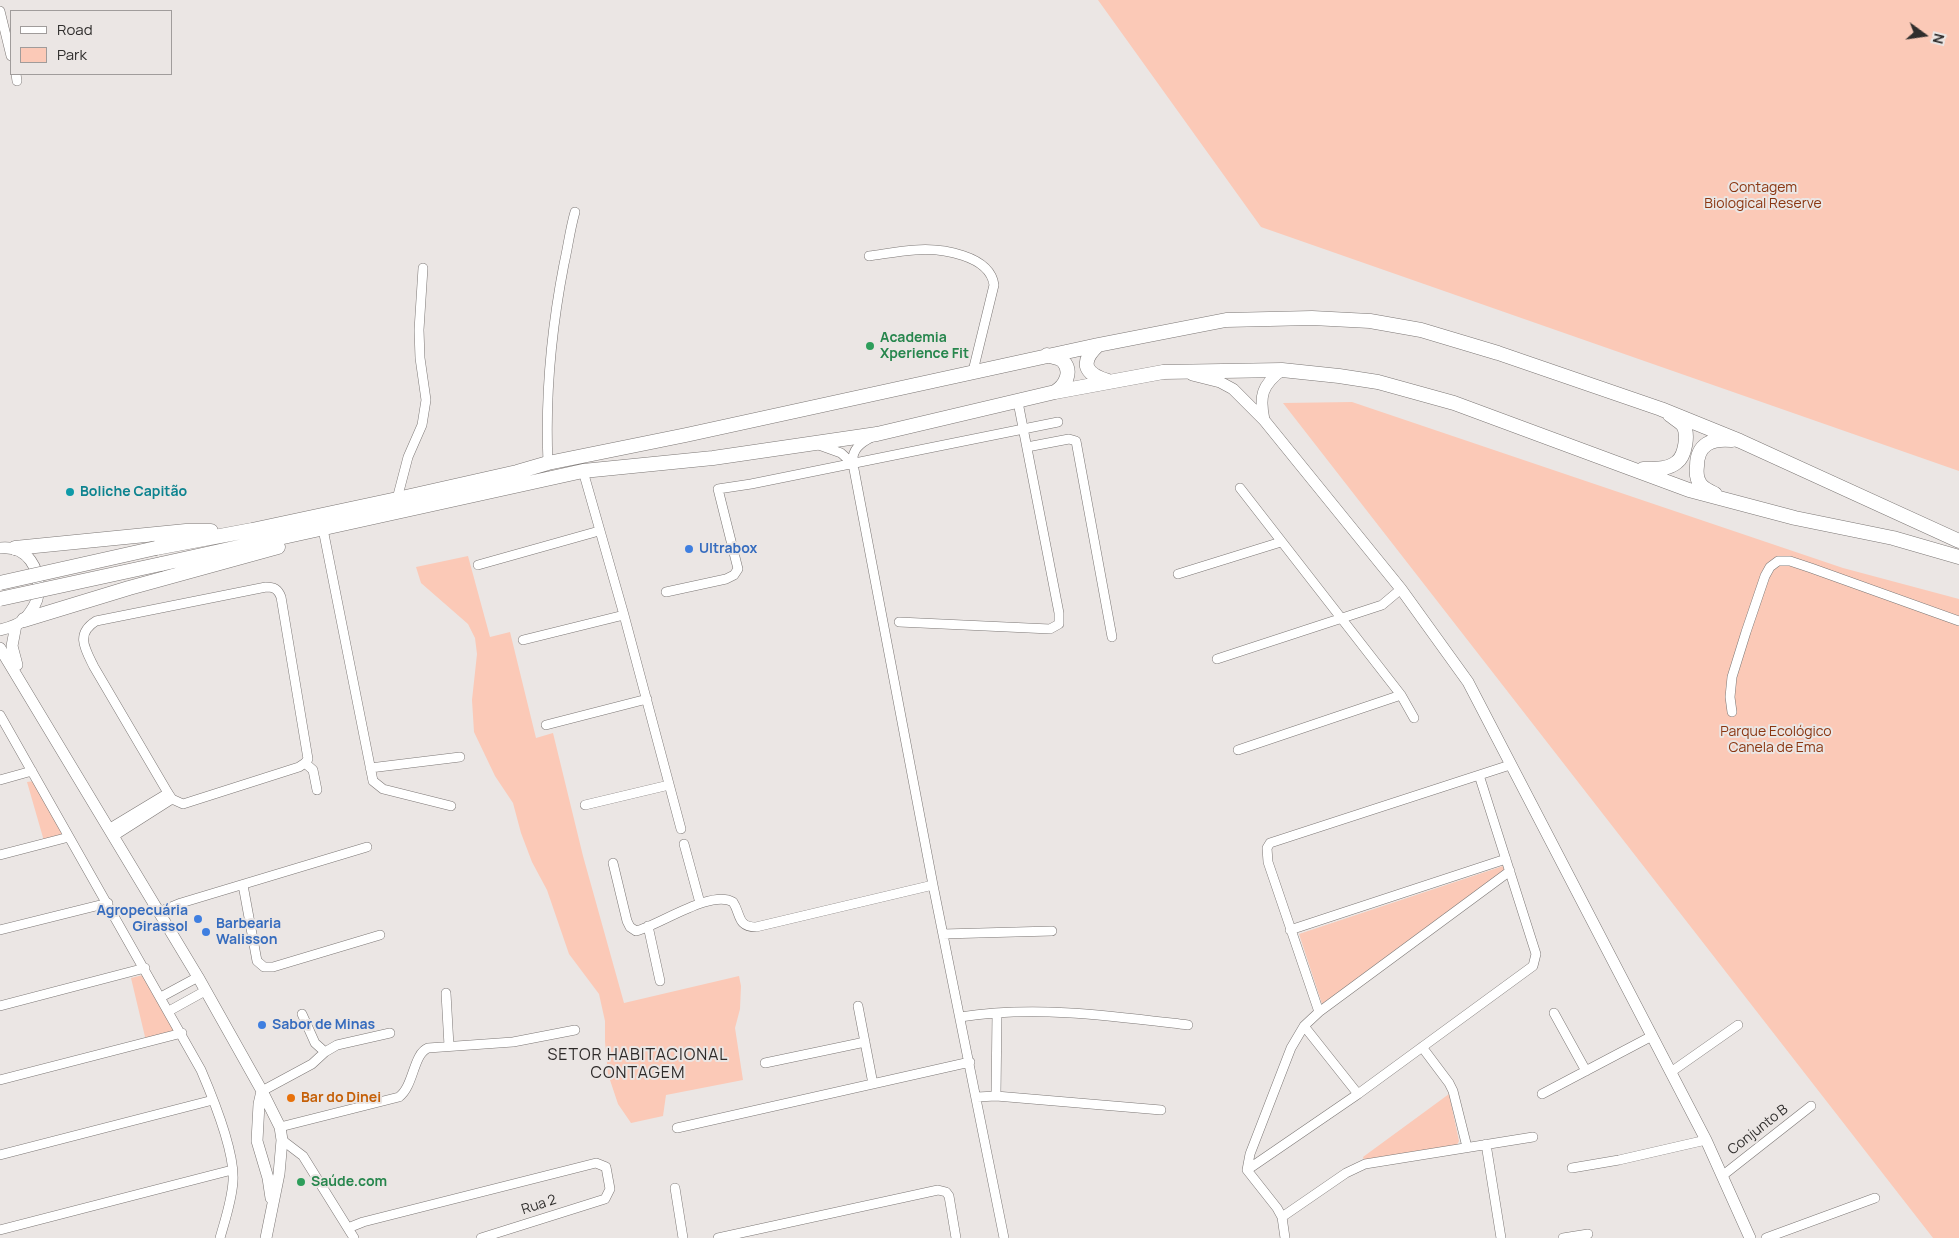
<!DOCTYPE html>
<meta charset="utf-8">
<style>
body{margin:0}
#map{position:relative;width:1959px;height:1238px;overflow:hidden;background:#ebe6e4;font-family:Manrope,sans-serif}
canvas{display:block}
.legend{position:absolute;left:10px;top:10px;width:162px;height:65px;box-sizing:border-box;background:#ebe6e4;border:1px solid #a09c9b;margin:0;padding:6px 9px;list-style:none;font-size:15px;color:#302e2d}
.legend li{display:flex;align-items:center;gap:10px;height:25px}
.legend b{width:25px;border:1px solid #a09c9b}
.north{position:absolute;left:1899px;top:10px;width:50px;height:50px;-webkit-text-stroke:4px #ebe6e4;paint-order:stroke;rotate:104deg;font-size:14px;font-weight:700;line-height:20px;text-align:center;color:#302e2d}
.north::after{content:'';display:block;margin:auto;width:18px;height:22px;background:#302e2d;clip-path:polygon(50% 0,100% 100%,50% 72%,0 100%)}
</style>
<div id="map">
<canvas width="1959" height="1238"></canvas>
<ul class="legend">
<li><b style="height:6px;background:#fff"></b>Road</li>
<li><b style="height:14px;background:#fbc9b7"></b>Park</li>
</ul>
<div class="north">N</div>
</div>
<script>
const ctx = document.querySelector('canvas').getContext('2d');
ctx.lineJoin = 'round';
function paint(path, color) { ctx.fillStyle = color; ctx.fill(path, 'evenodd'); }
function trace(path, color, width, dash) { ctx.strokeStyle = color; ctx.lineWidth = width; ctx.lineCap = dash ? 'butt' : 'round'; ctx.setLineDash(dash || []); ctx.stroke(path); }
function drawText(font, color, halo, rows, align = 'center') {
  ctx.font = font + ' Manrope,sans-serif'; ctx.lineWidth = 4; ctx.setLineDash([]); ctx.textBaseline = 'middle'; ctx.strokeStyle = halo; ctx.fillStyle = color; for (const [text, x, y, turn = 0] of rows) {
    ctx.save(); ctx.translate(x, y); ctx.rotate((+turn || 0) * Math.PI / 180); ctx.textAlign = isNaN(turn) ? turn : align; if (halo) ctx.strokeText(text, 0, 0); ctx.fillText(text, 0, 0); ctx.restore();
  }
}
paint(new Path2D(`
 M1098,0H1959V471L1261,227Z
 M1352,402L1843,568L1959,599V1238H1933L1283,403Z
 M468,556L490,637L510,632L536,738L553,733L583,856L624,1003L739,976L741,986L740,1009L735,1028L743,1080L666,1095L663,1116L631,1123L618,1104L608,1074L605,1042V1021L599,994L569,954L547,890L532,862L521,833L513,803L495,776L474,732L472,700L477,654L475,638L468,624L421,583L416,567Z
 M34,781L64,835L44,841L27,782Z
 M1503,866L1504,870L1322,1004L1299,934Z
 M143,975L174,1030L173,1033L146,1041L131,978Z
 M1449,1094L1459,1141L1457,1145L1364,1160L1363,1157Z`), '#fbc9b7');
const street = new Path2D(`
 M0,11L11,56
 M16,74L17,81
 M869,256C884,254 900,251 915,250C941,248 990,255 994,285L973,371
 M872,437C860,443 851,450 853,464L933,885L1004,1238
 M816,444L841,453L853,464
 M1027,447L1069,439L1076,441L1112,637
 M548,463C545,395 551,331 564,264C568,247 570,229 575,212
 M583,471L624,615L681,829
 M1240,488L1401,695L1414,718
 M397,499L408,457L422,425L426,400L420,358L419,330L423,268
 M323,529L373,781L383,789L451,806
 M478,565L599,531
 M1178,574L1281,542
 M266,587C274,587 278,589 281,597L308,759L305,763L299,767L183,804L172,799L168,793L94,667C85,649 75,634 96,621Z
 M666,592L726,579L734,575L738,569L718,489L751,484L1058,422
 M899,622L1050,629L1059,624V613L1018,402
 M523,640L624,615
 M1217,659L1382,605L1401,589
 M1732,712L1730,697L1732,677L1746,632L1765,576L1770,567L1778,561H1790L1811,568L1959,621
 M0,715L201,1070C213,1098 235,1152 233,1181C232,1200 225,1220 220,1238
 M546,725L647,699
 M1238,750L1401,695
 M305,763L313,770L317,790
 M370,768L460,757
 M0,780L32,771
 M585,805L669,785
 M110,828L168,793
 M114,836L172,799
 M684,844L700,903
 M0,855L69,837
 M613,863L627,921L630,927L636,931C660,925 711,889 733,902C741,914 737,927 756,927L933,885
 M243,885L257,961L264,967H273L380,935
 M159,912L181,903L367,847
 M648,926L660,981
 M0,930L108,903
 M1290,930L1506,859
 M943,934L1052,931
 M446,993L449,1046
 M161,997L198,977
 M0,1006L145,968
 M858,1006L873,1084
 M169,1011L205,991
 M1319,1012L1268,862L1267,848L1270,843L1510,765
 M1554,1013L1586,1071
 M302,1014L315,1043L325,1052
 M960,1017C1036,1005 1113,1016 1188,1025
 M1304,1026L1358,1094
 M1422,1047L1449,1083L1453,1091L1467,1147
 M765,1063L865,1042
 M1671,1072L1738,1025
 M0,1080L182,1033
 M262,1091L312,1064L325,1052L337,1045L390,1033
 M1542,1094L1652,1036
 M996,1096L997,1013
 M977,1097L996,1096L1161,1110
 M280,1127L399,1097C414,1086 413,1054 428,1048L513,1042L575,1030
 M677,1128L970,1062
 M282,1140L303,1156L354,1238
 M1486,1144L1501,1238
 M0,1155L213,1100
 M1572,1168L1619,1160L1706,1140
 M1247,1170L1358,1094L1533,966L1536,954L1479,775
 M1722,1176L1811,1106
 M675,1188L683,1238
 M1282,1217L1277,1208L1247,1170L1250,1154L1291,1048L1304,1026L1319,1012L1510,871
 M348,1228L363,1222L596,1163L606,1167L610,1189L605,1199L481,1238
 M0,1230L232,1170
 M718,1238L938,1190L946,1192L949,1196L956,1238
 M1285,1238L1282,1217L1346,1173L1365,1164L1533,1137
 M1563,1238L1588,1234
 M1766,1238L1875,1198`);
const secondary = new Path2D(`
 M1192,375L1220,382L1233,389L1264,420L1401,589L1468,682L1706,1140L1750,1238
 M1264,420C1259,396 1262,385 1282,370
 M0,548C28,545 41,569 38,595C37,603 30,613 25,619C19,625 8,628 0,630
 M16,625L12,646L17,665
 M0,648L198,977L262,1091L280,1127L282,1140L279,1174L266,1238
 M262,1091L259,1104L257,1141L268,1178L271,1198`);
const primary = new Path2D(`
 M1098,345C1079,363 1085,374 1108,381
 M1047,355C1052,357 1059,357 1063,361C1073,372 1065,386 1055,392
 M1643,469C1653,469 1668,470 1677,462C1685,456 1689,434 1683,425C1680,422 1674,418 1670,415
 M1715,494C1711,492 1704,489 1701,485C1697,480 1696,473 1697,466C1697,444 1712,438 1732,440
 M15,548L186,531H211
 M156,548L252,530L397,499L517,472L548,463L686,435L1098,345L1226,320L1312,318L1370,321L1421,330L1498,353L1661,409L1740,441L1959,541
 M161,564L583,471L713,458L877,434L1055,392L1163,372L1282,370L1339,376L1378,382L1454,403L1689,490L1795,518L1893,538L1959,557
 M24,620L129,588L278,547`);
trace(street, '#7c7775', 10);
trace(secondary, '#7c7775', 12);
trace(primary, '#7c7775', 15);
trace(street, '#fff', 9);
trace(secondary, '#fff', 11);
trace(primary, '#fff', 14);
const primaryBridge = new Path2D(`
 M0,583L156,548
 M0,599L161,564`);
trace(primaryBridge, '#7c7775', 15, []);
trace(primaryBridge, '#fff', 14);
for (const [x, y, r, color] of [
 [870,346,5,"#2e9e5b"],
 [70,492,5,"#0f9aa8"],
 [689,549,5,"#3f7fe0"],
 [198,919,5,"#3f7fe0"],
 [206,932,5,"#3f7fe0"],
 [262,1025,5,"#3f7fe0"],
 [291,1098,5,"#e8710a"],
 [301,1182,5,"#2e9e5b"]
]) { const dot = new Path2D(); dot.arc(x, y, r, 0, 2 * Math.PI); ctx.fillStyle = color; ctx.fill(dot); trace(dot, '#ebe6e4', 2); }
drawText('14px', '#8a3611', '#ebe6e4', [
 ["Contagem",1763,188],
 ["Biological Reserve",1763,204],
 ["Parque Ecológico",1776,732],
 ["Canela de Ema",1776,748]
]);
drawText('bold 14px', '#27864d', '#ebe6e4', [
 ["Academia",880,338],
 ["Xperience Fit",880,354],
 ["Saúde.com",311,1182]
], 'left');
drawText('bold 14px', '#0d838f', '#ebe6e4', [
 ["Boliche Capitão",80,492]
], 'left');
drawText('bold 14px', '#366cbe', '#ebe6e4', [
 ["Ultrabox",699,549],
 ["Agropecuária",188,911,"right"],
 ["Girassol",188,927,"right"],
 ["Barbearia",216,924],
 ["Walisson",216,940],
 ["Sabor de Minas",272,1025]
], 'left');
drawText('bold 14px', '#c56008', '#ebe6e4', [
 ["Bar do Dinei",301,1098]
], 'left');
drawText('14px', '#302e2d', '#ebe6e4', [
 ["Conjunto B",1758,1130,-38],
 ["Rua 2",539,1205,-18]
]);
ctx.letterSpacing = '1px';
drawText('16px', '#2e2a29', '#ebe6e4', [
 ["SETOR HABITACIONAL",638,1056],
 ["CONTAGEM",638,1074]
]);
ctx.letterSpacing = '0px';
</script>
